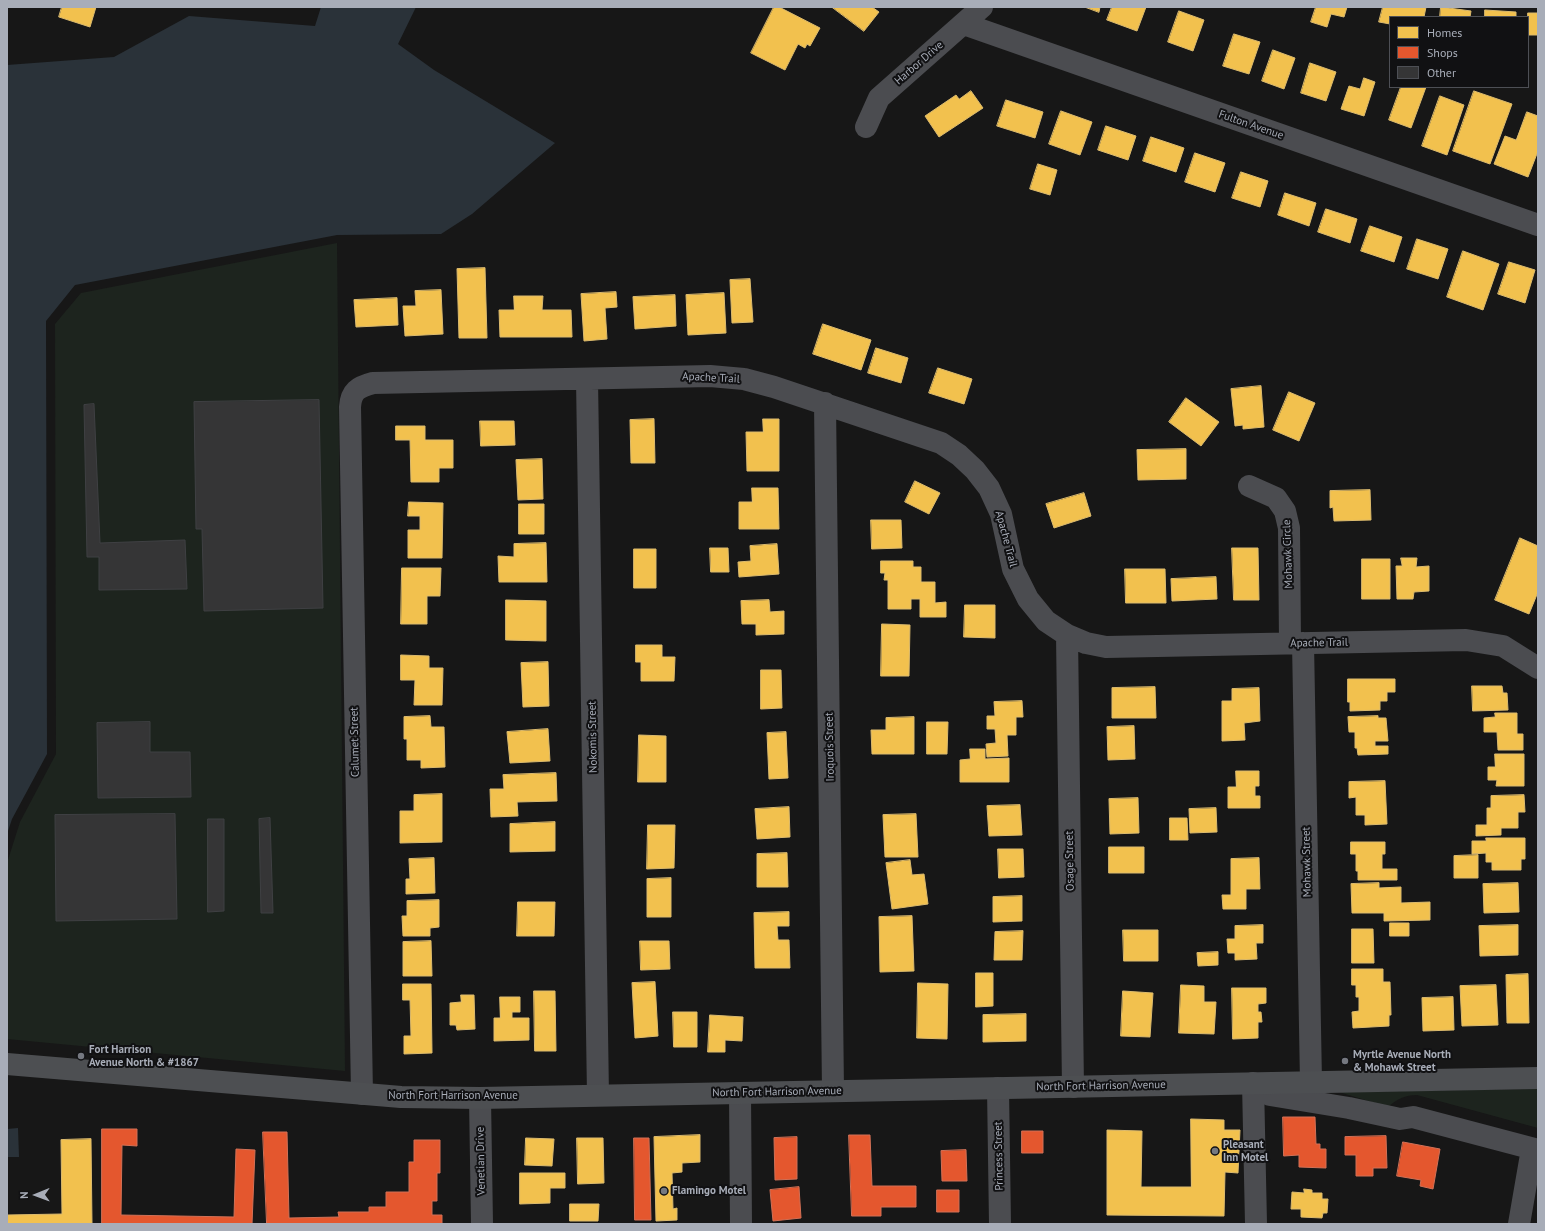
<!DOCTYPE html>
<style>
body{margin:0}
#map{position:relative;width:1545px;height:1231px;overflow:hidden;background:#171717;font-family:"PT Sans",sans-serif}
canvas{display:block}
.frame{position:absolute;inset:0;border:8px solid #a8adb8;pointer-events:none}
.legend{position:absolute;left:1389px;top:16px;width:140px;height:72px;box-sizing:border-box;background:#111113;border:1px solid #4d4f55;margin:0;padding:5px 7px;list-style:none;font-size:12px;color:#a8adb8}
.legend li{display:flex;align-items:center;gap:8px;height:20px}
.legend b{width:20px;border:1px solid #4d4f55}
.north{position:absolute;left:16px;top:1175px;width:40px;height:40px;-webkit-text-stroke:3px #111113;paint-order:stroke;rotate:269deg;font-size:11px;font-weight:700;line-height:16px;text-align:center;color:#a8adb8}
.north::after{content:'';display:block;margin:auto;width:14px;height:18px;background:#a8adb8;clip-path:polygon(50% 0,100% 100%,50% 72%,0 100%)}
</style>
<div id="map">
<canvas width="1545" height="1231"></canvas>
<div class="frame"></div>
<ul class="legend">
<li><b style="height:11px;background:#f2c14e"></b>Homes</li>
<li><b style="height:11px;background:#e4572e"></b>Shops</li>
<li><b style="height:11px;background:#353536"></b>Other</li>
</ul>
<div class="north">N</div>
</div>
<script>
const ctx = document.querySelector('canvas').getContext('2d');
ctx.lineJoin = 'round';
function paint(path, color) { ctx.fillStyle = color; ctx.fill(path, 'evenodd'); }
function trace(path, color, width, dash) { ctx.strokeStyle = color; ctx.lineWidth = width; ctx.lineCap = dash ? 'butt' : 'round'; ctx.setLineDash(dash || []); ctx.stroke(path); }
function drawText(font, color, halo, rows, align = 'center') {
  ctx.font = font + ' "PT Sans",sans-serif'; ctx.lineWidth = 4; ctx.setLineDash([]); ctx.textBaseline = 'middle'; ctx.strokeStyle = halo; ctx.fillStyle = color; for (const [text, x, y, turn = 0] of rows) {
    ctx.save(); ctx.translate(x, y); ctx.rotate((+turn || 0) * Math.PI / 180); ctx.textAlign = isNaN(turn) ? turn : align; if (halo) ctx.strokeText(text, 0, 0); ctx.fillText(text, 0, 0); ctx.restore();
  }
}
paint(new Path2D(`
 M337,243L345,1071L7,1039V863L20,822L56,754L55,324L81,293Z
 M1538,1089V1128L1417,1095C1405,1095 1397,1099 1388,1107L1339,1092Z`), '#1d241e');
paint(new Path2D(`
 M321,7H416L398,44L434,70L555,143L472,214L441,234L337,235L75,285L46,321L47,754L12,819L7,834V65L114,57L189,16L315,26Z
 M18,1128L19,1157H7V1129Z`), '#2a3239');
const homes = new Path2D(`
 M62,7H96L90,27L59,17Z
 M774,7H779L820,28L810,46L807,44L805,48L798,44L785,70L751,53Z
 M832,7H872L879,12L864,31Z
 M1085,7H1100L1099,12Z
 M1112,7H1146L1137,31L1107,20Z
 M1316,7H1347L1344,17L1331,14L1327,27L1311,22Z
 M1383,7H1426L1424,17H1390V24L1379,22Z
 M1441,7L1471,11L1470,17H1440Z
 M1485,10L1516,12V17H1485Z
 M1179,11L1204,20L1193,51L1168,42Z
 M1528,13H1538V35H1528Z
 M1234,34L1260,42L1249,74L1223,66Z
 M1273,50L1295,58L1284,89L1262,81Z
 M1310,63L1336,72L1326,101L1301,93Z
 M1364,78L1375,82L1364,116L1341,109L1349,86L1360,89Z
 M1401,87H1426L1411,128L1389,120Z
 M971,91L983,108L939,137L925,116L956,95L959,99Z
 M1474,91L1512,104L1490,164L1453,151Z
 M1440,96L1464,105L1447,155L1422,146Z
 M1006,100L1043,112L1035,138L997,126Z
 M1061,111L1092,122L1080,155L1049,144Z
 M1527,112L1538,116V151L1528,177L1494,164L1505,136L1516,140Z
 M1106,126L1136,136L1128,160L1098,150Z
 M1151,137L1184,148L1176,172L1143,161Z
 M1195,153L1225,163L1215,192L1185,182Z
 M1038,164L1057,170L1050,195L1030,189Z
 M1241,172L1268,181L1260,207L1232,198Z
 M1285,193L1316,203L1309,226L1278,215Z
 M1326,209L1357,219L1350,243L1318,232Z
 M1370,226L1402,237L1394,262L1361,251Z
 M1417,239L1448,249L1438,279L1407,269Z
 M1463,251L1499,264L1483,310L1447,297Z
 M1509,262L1535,270L1525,303L1498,294Z
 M485,268L487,338H459L457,269Z
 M750,279L753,322L732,323L730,280Z
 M441,290L443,334L405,336L403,306H416L415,291Z
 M616,292L617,307L605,308L607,339L584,341L581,294Z
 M724,293L726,333L688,335L686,295Z
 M675,295L676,326L635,329L633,297Z
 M514,296H543L542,310H571L572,337H500L499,310H514Z
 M397,298L398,325L356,327L354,300Z
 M823,324L871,340L861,370L813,354Z
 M876,348L908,358L901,383L868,373Z
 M938,368L972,379L964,404L929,393Z
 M1261,386L1264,427L1243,429V425L1235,426L1231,389Z
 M1289,392L1315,403L1299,441L1273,430Z
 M1186,398L1219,422L1201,446L1169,422Z
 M654,419L655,463H631L630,420Z
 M763,419H779V471H747L746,432H763Z
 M480,421H514L515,445L481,446Z
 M396,426H425V440H453V468H439V482H411L410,440H396Z
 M1186,449V479L1138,480L1137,450Z
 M542,459L543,499L518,500L516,460Z
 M915,481L940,493L929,514L905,502Z
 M752,488H778L779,529H739V502H752Z
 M1370,490L1371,520L1334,521L1333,507L1330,508V491Z
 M1084,493L1091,516L1054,528L1046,504Z
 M409,502L443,503L442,558H408V530H420V516H408Z
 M519,504H544V534H519Z
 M871,520H901L902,548L872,549Z
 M1520,538L1538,546V592L1529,614L1495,600Z
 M546,543L547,582H499L498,556L514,557V544Z
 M777,544L779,574L739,577L738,562L751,561L750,546Z
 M710,548H728L729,572H711Z
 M1232,548H1258L1259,600H1234Z
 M634,549H656V588H634Z
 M1401,558H1417L1416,567L1429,566V591L1414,592L1413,599H1397L1396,566H1402Z
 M1362,559H1390V599H1362Z
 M881,561H913V567H921V582H935V603L946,602V617H920V599H911V609H888V580H884L885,573H881Z
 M402,568H441L440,596H427V624H401Z
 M1125,569H1165L1166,603H1126Z
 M1216,577L1217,599L1172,601L1171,579Z
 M506,600L546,601V641L506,640Z
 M769,600L770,612L784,611V634L756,635V624H742L741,601Z
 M965,605H995V638L964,637Z
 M882,624L910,625L909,676H881Z
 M636,645H662V657H675L674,681H641V662H636Z
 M401,655L429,656V668H443L442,705H414L415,680H401Z
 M548,662L549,706L523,707L521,663Z
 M761,670H781L782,708L761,709Z
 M1348,679H1395V692H1387V701H1380V710L1350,711V702H1348Z
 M1472,686H1502L1503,693H1507L1508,710L1473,711Z
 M1155,687L1156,718H1112V688Z
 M1259,688L1260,721L1244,723L1245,740L1222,741V701H1232V689Z
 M1022,701L1023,717H1016V735H1007L1008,756L987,757L986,744L996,743L995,729H987V716H995L994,702Z
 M1495,713H1517V734H1523V750H1498L1497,732H1484V718L1495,717Z
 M430,716L431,727H444L445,767L421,768V760H407V739H404V717Z
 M1378,716V718H1386L1388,741H1375V746H1388V754L1358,755L1357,748H1355V732H1349L1348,717Z
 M914,717V754H872L871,730H886V718Z
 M927,722H948L947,754H927Z
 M1134,726L1135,759L1108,760L1107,727Z
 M548,729L550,761L510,763L507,732Z
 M786,732L788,778L769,779L767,733Z
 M639,735L666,736V782H638Z
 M970,749H985V759L1009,758V782H960V760L970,759Z
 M1495,754H1524V786H1496L1497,780H1488V767H1495Z
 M1236,771H1259V786H1255V796H1260V808H1228V787H1236Z
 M556,773L557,801L517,802L518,816L491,817L490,789H504L503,775Z
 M1385,781L1387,824L1365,825V815H1356V797L1349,798V782Z
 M442,794V842L400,843V811H414V795Z
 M1524,795L1525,812H1518V828H1501V835L1476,836V825H1487V808H1491V796Z
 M1138,798L1139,833L1110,834L1109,799Z
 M1020,805L1022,835L989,836L987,806Z
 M789,807L790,837L757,839L755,809Z
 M1216,808L1217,832L1190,833L1189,809Z
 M916,814L918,857H885L883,815Z
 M1170,818H1187L1188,840H1170Z
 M555,822V851L510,852V824Z
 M648,825H675L674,868L647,869Z
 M1486,838H1525V859H1521V870H1492V862H1486V853L1472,854V841H1486Z
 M1351,842H1385V854H1382V869H1397V880H1358V871H1356V854H1351Z
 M1109,847H1144V873H1109Z
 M998,849H1023L1024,877L999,878Z
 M787,853L788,887H757V854Z
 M1478,855V878H1454V856Z
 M434,858L435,893L406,894V879H410L409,859Z
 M1259,858L1260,889H1246V909H1223L1222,895H1231V859Z
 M910,860L912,875L924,874L928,904L892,909L886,863Z
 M671,878V917H647V879Z
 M1379,883V888L1401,887V903L1430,902V920L1384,921V913H1352L1351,884Z
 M1518,883L1519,912L1484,913L1483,884Z
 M1022,896V921L993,922V897Z
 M439,900V927L430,928V936H403L402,916H407V901Z
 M518,902H555L554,936H517Z
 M789,912V926H777L778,940H789L790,968H755L754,913Z
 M912,916L914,971L880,972L879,917Z
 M1390,923H1409V936H1390Z
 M1263,925V943H1256L1257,959L1235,960V953H1228L1227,939H1235V926Z
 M1518,925V955L1480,956L1479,926Z
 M1352,929H1373L1374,963H1352Z
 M1123,930H1158V961H1124Z
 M1023,931L1022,960H994L995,932Z
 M431,941L432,976H403V942Z
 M640,941H669L670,969L641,970Z
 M1218,952V965L1198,966L1197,953Z
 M1352,969H1383V982H1390L1391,1015H1389V1026L1353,1028L1352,1012L1359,1011V997H1356V985H1352Z
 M976,973H993V1006L976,1007Z
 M1528,974L1529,1023H1507L1506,975Z
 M655,982L658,1036L635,1038L632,983Z
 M918,983L948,984L947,1039L917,1038Z
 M403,984H431L432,1053L404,1054V1036H411L410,1000H403Z
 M1181,985L1204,986V1002H1216L1214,1034L1179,1033Z
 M1496,985L1498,1025L1462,1026L1460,986Z
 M1232,988H1266V1003L1258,1004V1012H1261L1262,1022H1258V1038L1233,1039Z
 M534,991H555L556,1051H535Z
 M1123,991L1153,993L1150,1037L1121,1036Z
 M461,995H474L475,1029L457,1030L456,1025H450V1003L461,1002Z
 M500,997H520V1012H512V1018H529V1040L494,1041V1018H500Z
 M1453,997L1454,1030L1423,1031L1422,998Z
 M673,1012H697V1047H674Z
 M1026,1014V1041L983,1042V1015Z
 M710,1015L743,1017L742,1041L725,1040V1052H708Z
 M1191,1119L1224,1120V1130H1240L1238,1173L1225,1172L1224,1216L1107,1215V1130L1142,1131L1141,1187H1191Z
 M700,1135V1162L682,1163V1172L672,1173L673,1209L677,1208V1220L656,1221L654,1137Z
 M526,1138L554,1139L552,1166L525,1165Z
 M577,1138H603L604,1183L578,1184Z
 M91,1139L92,1224H7V1215L62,1214L61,1140Z
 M520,1173H565V1188H550V1203L520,1204Z
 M1304,1189L1312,1190V1193H1322V1199H1328L1327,1213H1323L1322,1218L1301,1217V1209H1291L1292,1192L1304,1193Z
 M570,1204H599L598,1221H570Z`);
paint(homes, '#f2c14e');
trace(homes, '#dcbb6e', 1);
const shops = new Path2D(`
 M1283,1117H1315L1316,1144H1320V1149H1326V1168L1299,1167V1155L1284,1156Z
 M102,1129H137V1146L122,1145L121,1215L234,1217L236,1149L255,1150L252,1224H102Z
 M1022,1131H1043V1153H1022Z
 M263,1132H287L289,1218L339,1217L338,1212H369V1207H386V1192H409V1162H414V1140H440V1173H437V1201H432V1215H442V1224H267Z
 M849,1135H870L872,1186H916V1207H881V1216H852Z
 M1386,1136L1387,1168H1373V1176H1356V1155H1345V1137Z
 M797,1137V1179L775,1180L774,1138Z
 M634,1138H649L651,1220H635Z
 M1403,1142L1440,1149L1433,1189L1420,1186L1421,1180L1397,1176Z
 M966,1150L967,1181H942L941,1151Z
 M799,1187L801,1218L773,1221L770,1190Z
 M937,1190H959V1212H937Z`);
paint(shops, '#e4572e');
trace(shops, '#d27157', 1);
const building = new Path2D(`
 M319,400L323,608L204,611L202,529H196L194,402Z
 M94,404L100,543L185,540L187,589L99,590V557H87L84,405Z
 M150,722V752H190L191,797L98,798L97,723Z
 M175,814L177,919L56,921L55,815Z
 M270,818L273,913H261L259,819Z
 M208,819H224V911L208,912Z`);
paint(building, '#353536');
trace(building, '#3f4043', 1);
trace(new Path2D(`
 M964,24L1538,225
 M866,127L879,98L982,7
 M587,379L598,1095
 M825,403L833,1091
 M1249,486L1276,498L1285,511L1289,528L1290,643
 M1067,635L1073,1087
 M1303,643L1311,1082
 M1253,1083L1270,1095L1349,1108L1400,1119L1413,1117L1538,1150
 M1253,1083L1256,1224
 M998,1088L1000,1224
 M740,1093L741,1224
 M362,1094L350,407C351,391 358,387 373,383L710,376L744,379L774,387L941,443L959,455L975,470L989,488L1001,514L1013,569L1028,599L1046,621L1067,635L1086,643L1106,647L1466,640L1503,646L1538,668
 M480,1098L482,1224
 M1519,1224L1532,1149`), '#4b4c50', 22);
trace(new Path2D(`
 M7,1064L401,1097L480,1098L740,1093L1538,1078`), '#4d4f52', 22);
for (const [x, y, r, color] of [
 [81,1056,4,"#757880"],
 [1345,1061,4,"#757880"],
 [1215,1151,4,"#757880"],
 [664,1191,4,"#757880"]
]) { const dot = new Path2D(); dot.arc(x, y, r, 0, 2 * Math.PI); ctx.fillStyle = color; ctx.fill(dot); trace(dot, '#111113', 1.5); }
drawText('11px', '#a8adb8', '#111113', [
 ["Harbor Drive",919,63,-41],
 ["Fulton Avenue",1251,125,19],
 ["Apache Trail",711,378,3],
 ["Apache Trail",1006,539,75],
 ["Mohawk Circle",1288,554,-92],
 ["Apache Trail",1319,643,-1],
 ["Nokomis Street",593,737,-91],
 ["Calumet Street",355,742,-91],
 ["Iroquois Street",830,747,-91],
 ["Osage Street",1070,861,-91],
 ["Mohawk Street",1307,862,-91],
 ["North Fort Harrison Avenue",1101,1086,-1],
 ["North Fort Harrison Avenue",777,1092,-1],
 ["North Fort Harrison Avenue",453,1096],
 ["Princess Street",999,1156,-91],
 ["Venetian Drive",481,1161,-91]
]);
drawText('bold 11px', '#a8adb8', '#111113', [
 ["Fort Harrison",89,1050],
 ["Avenue North & #1867",89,1063],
 ["Myrtle Avenue North",1353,1055],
 ["& Mohawk Street",1353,1068],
 ["Pleasant",1223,1145],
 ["Inn Motel",1223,1158],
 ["Flamingo Motel",672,1191]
], 'left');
</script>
